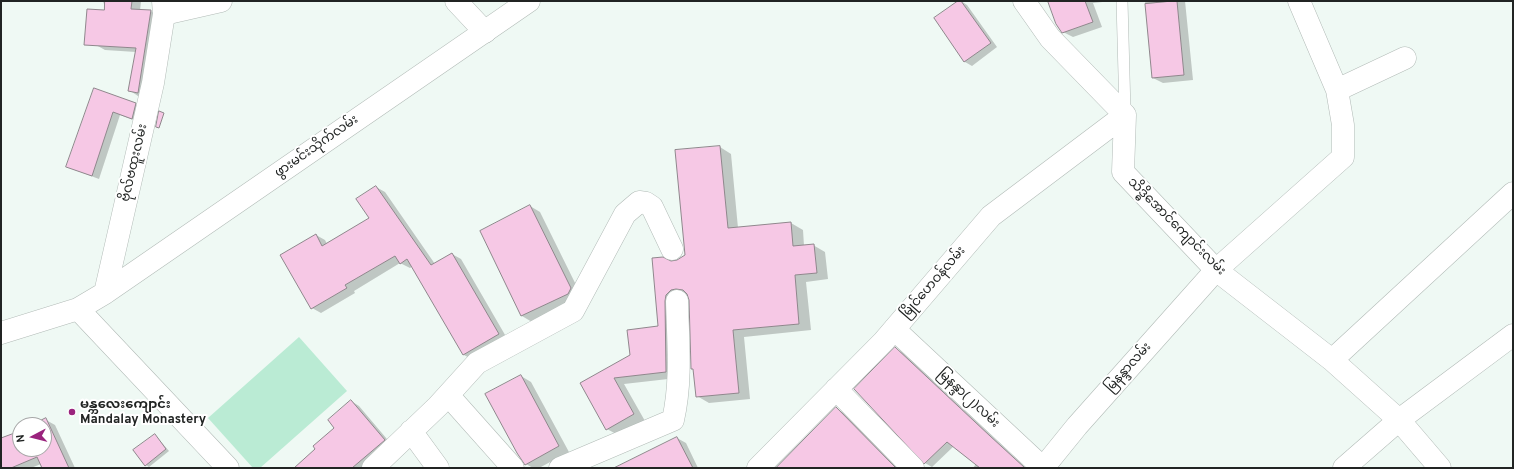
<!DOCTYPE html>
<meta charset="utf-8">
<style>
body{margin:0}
#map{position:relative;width:1514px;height:469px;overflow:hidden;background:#eff9f4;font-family:Overpass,sans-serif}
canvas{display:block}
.frame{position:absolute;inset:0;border:2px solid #212423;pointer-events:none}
.north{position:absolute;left:12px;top:417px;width:40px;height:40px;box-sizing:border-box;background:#fff;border:1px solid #a6a7a7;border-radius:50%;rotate:263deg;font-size:11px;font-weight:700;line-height:16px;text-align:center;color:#212423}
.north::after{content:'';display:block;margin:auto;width:14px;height:18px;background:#9a237d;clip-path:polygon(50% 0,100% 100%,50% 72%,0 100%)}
</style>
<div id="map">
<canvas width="1514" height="469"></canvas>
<div class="frame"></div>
<div class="north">N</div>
</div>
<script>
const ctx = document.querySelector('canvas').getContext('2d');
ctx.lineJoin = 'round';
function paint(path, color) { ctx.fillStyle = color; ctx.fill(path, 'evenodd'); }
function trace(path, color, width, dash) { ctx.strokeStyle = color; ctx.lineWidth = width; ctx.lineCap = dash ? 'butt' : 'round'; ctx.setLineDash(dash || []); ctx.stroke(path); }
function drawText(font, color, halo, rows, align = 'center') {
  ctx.font = font + ' Overpass,"Noto Sans Myanmar",sans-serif'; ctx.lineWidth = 4; ctx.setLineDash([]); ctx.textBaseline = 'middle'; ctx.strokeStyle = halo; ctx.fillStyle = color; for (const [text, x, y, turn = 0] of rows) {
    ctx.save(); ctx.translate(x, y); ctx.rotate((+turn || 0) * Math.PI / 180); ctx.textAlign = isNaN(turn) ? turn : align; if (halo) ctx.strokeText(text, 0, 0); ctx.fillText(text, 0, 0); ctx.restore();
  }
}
paint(new Path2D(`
 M299,337L347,391L260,468H253L208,418Z`), '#baebd4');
paint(new Path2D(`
 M103,1H141L140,11H151L160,17L147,97L138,96L129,90L136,52L105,50L96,45L106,11Z
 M961,1L967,5L997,47L972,66L965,62L935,19Z
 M1049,1H1112L1093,3L1102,27L1073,37L1063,32Z
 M1145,1H1185L1193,80L1163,83L1153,78Z
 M95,90L142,108L139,122L120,115L99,179L67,167Z
 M720,147L731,154L738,228L791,223L803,230L804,246L813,245L825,252L828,279L806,282L811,330L744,337L750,399L709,403L697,396L689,295L683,296L677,378L624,384L645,421L618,435L607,429L581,384L631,356L659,327L671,262L677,261L686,256Z
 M376,187L385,192L435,264L452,254L461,259L508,340L473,360L464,355L413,266L410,268L400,263L354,291L355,293L321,313L312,308L316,235L325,240L327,244L370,218Z
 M530,206L540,212L581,295L532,322L522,316L481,231Z
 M895,348L903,353L1026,468H973L976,464L954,446L932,467L925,463Z
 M521,376L531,382L569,452L539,468H533L526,464Z
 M351,401L359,406L392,445L366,468H296L317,449L336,428Z
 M836,408L844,413L898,468H776Z
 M46,420L55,425L75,468H43L41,464L31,468H1V439L20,431V449H44V425H34Z
 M155,435L169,451L149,467L146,465Z
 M677,438L686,443L698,468H616Z`), '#0003');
const building = new Path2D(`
 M105,1H132L131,9L151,10L138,93L128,91L136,48L84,45L87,9L104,10Z
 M958,1H961L991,43L964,62L934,18Z
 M1048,1H1085L1093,22L1062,33L1056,24Z
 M1177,1L1184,75L1152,78L1145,4Z
 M94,88L136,103L132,119L113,112L92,176L66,167Z
 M159,111L164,113L159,128L156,127Z
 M720,146L728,228L791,222L793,246L814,244L817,273L795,275L799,324L733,330L739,393L696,397L693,369H691L689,300L687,294L683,290L676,289L671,290L666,295L665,301L666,372L614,378L634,414L606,430L580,383L630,355L627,330L658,326L652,258L663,257L671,261L677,260L685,255L675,150Z
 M376,186L431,265L452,253L499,334L463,355L407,259L400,264L395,256L345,285L347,288L311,309L280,255L316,234L322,246L369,218L356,199Z
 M530,205L571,288L568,294L521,316L480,231Z
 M895,347L990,436L1025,468H980L947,442L924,464L854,389Z
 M521,375L559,446L525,465L517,453L485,394Z
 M351,400L385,440L352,468H294L315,449L313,446L334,428L328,420Z
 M836,407L896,468H776Z
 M46,418L69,468H42L37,457L11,468H1V438L20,431V449H44V425H32Z
 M155,434L166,449L145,466L133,450Z
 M677,437L693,468H614Z`);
paint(building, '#f6c8e5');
trace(building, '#8f878c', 1);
const service = new Path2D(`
 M1122,1L1125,112`);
const minor = new Path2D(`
 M456,1L485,32
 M1024,1L1050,38L1125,115L1123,172L1216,270L1332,360L1399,420L1440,468
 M164,14L221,1
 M1337,90L1405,58
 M894,329L1043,468
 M1332,360L1513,193
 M836,389L913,468
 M448,395L513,468
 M411,431L438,468
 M373,468L438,406L477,363L573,311L625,214L639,202L646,203L652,207L672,249
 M560,468L673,420C682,381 678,341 677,301
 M758,468L884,341L991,216L1125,115
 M1043,468L1077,426L1216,270L1343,157V125L1337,90L1299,1
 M1344,468L1399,420L1513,335`);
const tertiary = new Path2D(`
 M105,293L529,1
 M78,309L105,293L153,83L164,14L163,1
 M1,333L78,309L228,468`);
trace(service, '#b1bab6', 12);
trace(minor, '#b1bab6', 23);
trace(tertiary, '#b1bab6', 23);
trace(service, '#fff', 11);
trace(minor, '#fff', 22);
trace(tertiary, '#fff', 22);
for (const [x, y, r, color] of [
 [72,412,4,"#9a237d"]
]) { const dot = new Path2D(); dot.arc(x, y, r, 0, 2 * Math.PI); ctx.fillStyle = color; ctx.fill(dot); trace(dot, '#fff', 1.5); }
drawText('13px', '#212423', '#fff', [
 ["ဖွားမင်းသိုက်လမ်း",317,147,-35],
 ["ဗိုလ်ဗထူးလမ်း",135,163,-77],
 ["သိဒ္ဓိအောင်ကျောင်းလမ်း",1176,227,45],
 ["မြိုင်ဟေဝန်လမ်း",934,283,-49],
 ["မြနန္ဒာလမ်း",1129,368,-48],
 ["မြနန္ဒာ(၂)လမ်း",968,399,43]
]);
drawText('bold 13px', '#212423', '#fff', [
 ["မန္တလေးကျောင်း",80,405],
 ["Mandalay Monastery",80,420]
], 'left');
</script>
